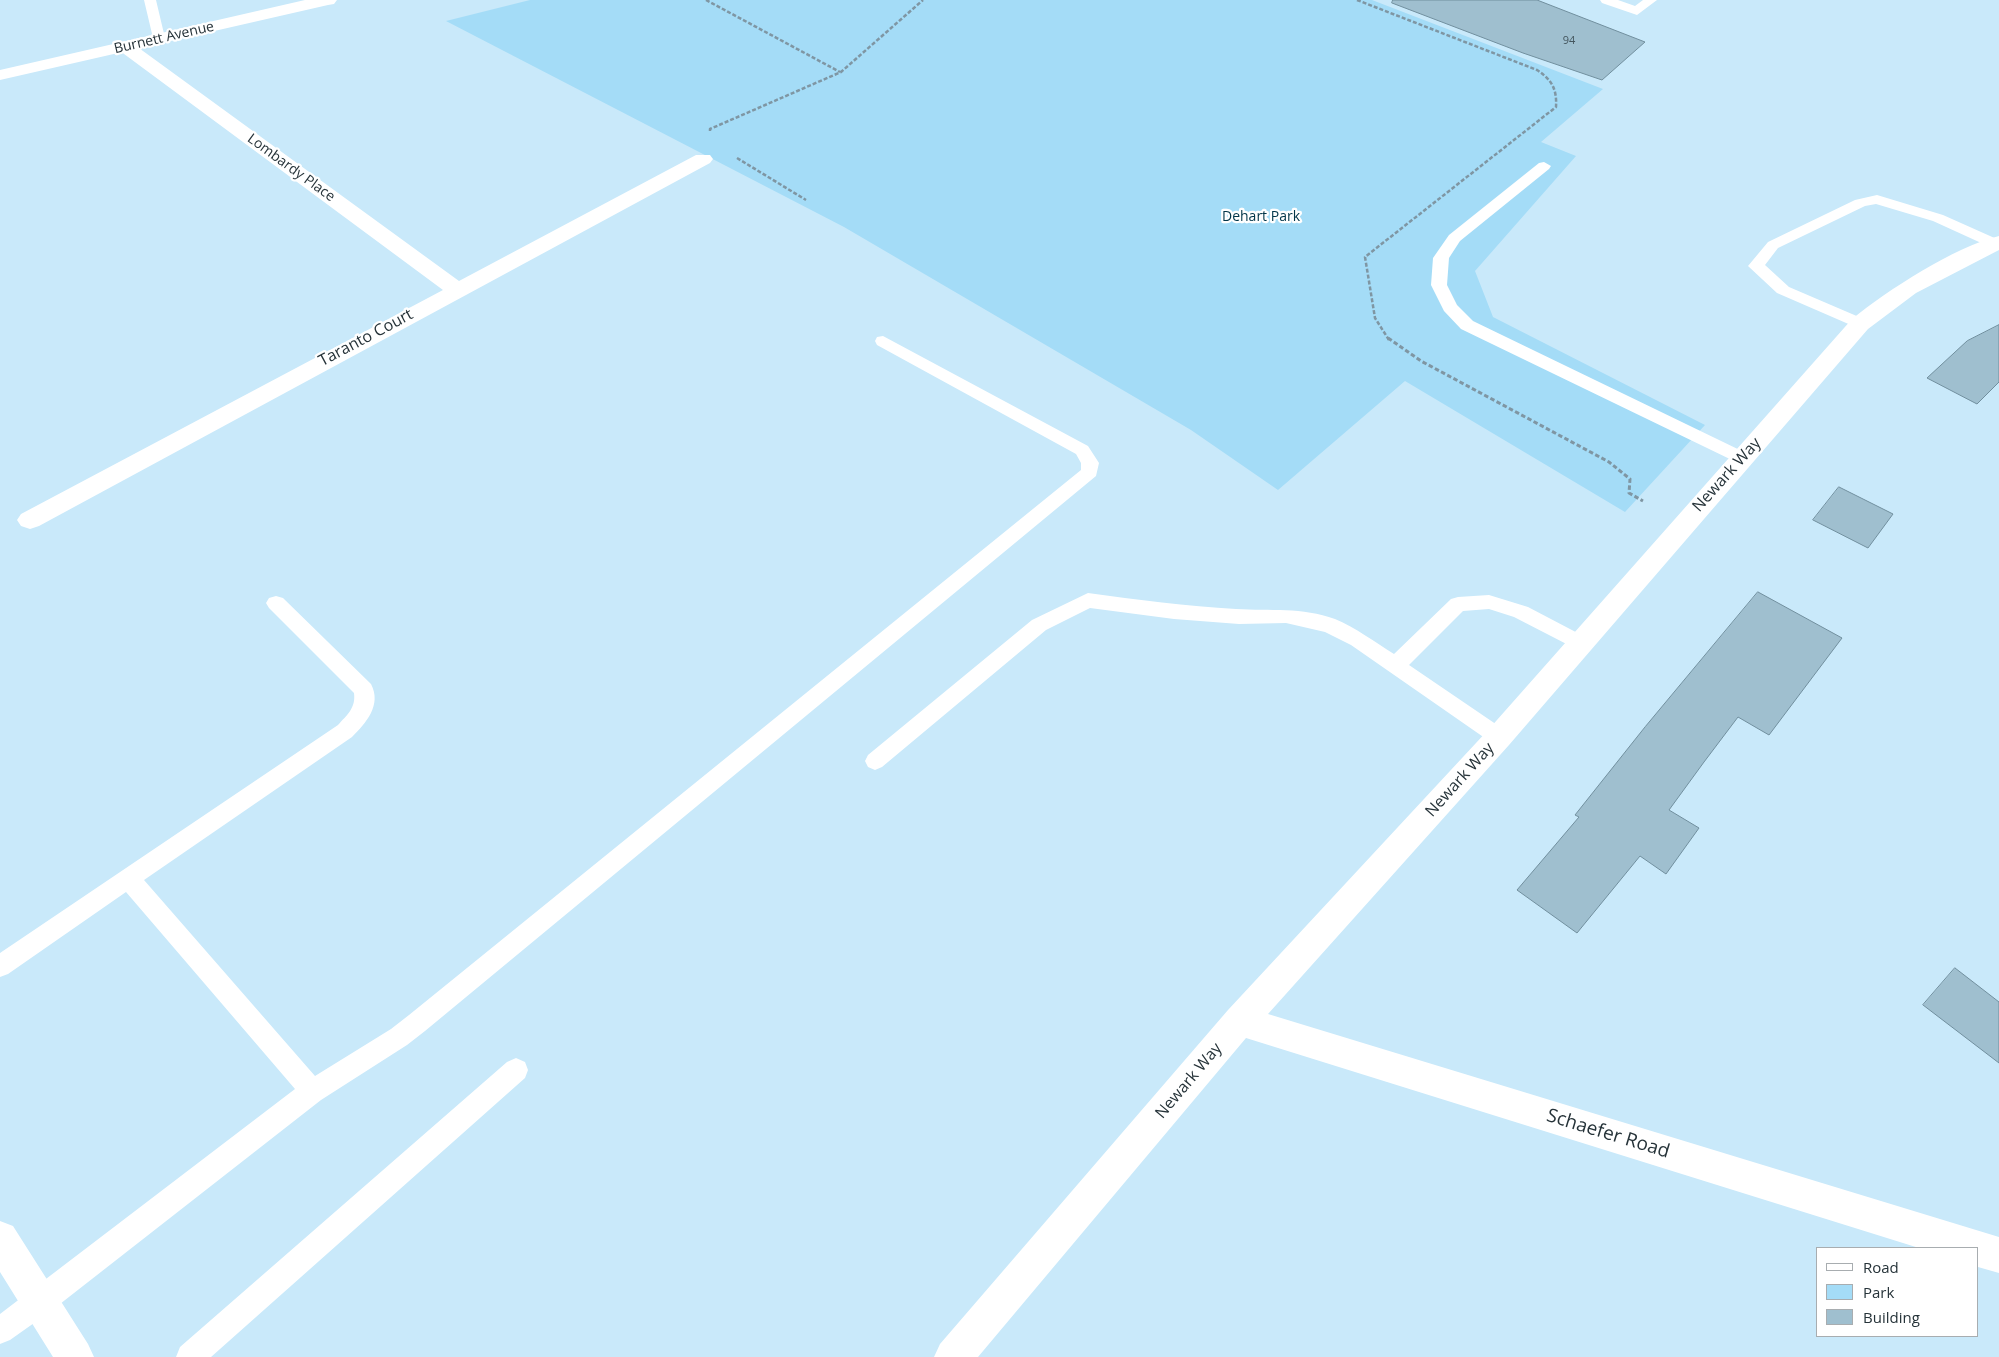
<!DOCTYPE html>
<style>
body{margin:0}
#map{position:relative;width:1999px;height:1357px;overflow:hidden;background:#c9e9fa;font-family:"Open Sans",sans-serif}
canvas{display:block}
.legend{position:absolute;left:1816px;top:1247px;width:162px;height:90px;box-sizing:border-box;background:#fff;border:1px solid #a8adb0;margin:0;padding:6px 9px;list-style:none;font-size:15px;color:#263339}
.legend li{display:flex;align-items:center;gap:10px;height:25px}
.legend b{width:25px;border:1px solid #a8adb0}
</style>
<div id="map">
<canvas width="1999" height="1357"></canvas>
<ul class="legend">
<li><b style="height:6px;background:#fff"></b>Road</li>
<li><b style="height:14px;background:#a4dcf7"></b>Park</li>
<li><b style="height:14px;background:#9fbfcf"></b>Building</li>
</ul>
</div>
<script>
const ctx = document.querySelector('canvas').getContext('2d');
ctx.lineJoin = 'round';
function paint(path, color) { ctx.fillStyle = color; ctx.fill(path, 'evenodd'); }
function trace(path, color, width, dash) { ctx.strokeStyle = color; ctx.lineWidth = width; ctx.lineCap = dash ? 'butt' : 'round'; ctx.setLineDash(dash || []); ctx.stroke(path); }
function drawText(font, color, halo, rows, align = 'center') {
  ctx.font = font + ' "Open Sans",sans-serif'; ctx.lineWidth = 4.5; ctx.setLineDash([]); ctx.textBaseline = 'middle'; ctx.strokeStyle = halo; ctx.fillStyle = color; for (const [text, x, y, turn = 0] of rows) {
    ctx.save(); ctx.translate(x, y); ctx.rotate((+turn || 0) * Math.PI / 180); ctx.textAlign = isNaN(turn) ? turn : align; if (halo) ctx.strokeText(text, 0, 0); ctx.fillText(text, 0, 0); ctx.restore();
  }
}
paint(new Path2D(`
 M530,0H1372L1603,89L1541,142L1576,156L1475,271L1493,317L1705,425L1625,512L1405,381L1278,490L1191,430L844,227L446,21Z`), '#a4dcf7');
const building = new Path2D(`
 M1393,0H1537L1645,42L1602,80L1523,53L1392,3Z
 M1999,325V382L1977,404L1927,378L1967,341Z
 M1839,487L1893,514L1868,548L1813,520Z
 M1758,592L1842,638L1769,735L1738,717L1704,762L1669,810L1699,828L1666,874L1640,856L1577,933L1517,890L1579,817L1575,815L1645,727Z
 M1955,968L1999,1002V1063L1923,1005Z`);
paint(building, '#9fbfcf');
trace(building, '#718f9e', 1);
trace(new Path2D(`
 M706,0L840,72
 M1357,0L1537,70C1552,80 1557,89 1556,107L1365,257L1375,318L1389,340
 M710,131V129L841,72L923,0
 M737,158L806,200`), '#7f96a3', 2.5, [4, 2]);
trace(new Path2D(`
 M1388,338L1421,361L1609,462L1630,479L1629,493L1643,501`), '#7f96a3', 3, [4.5, 2.5]);
paint(new Path2D(`
 M144,0H156L165,38L164,41L159,42L153,38Z
 M1600,0H1618L1635,6L1643,0H1657L1637,15L1602,3Z
 M1544,162L1551,166L1549,169L1460,241L1449,258L1447,285L1457,305L1473,321L1748,454L1751,458L1748,462L1742,464L1736,462L1461,329L1444,311L1431,285L1433,258L1449,235L1539,163Z
 M1877,195L1943,215L1999,240V248L1990,247L1933,221L1876,204L1865,206L1778,248L1765,265L1789,287L1866,320L1868,324L1866,328L1860,329L1777,293L1748,266L1768,242L1855,200Z
 M883,336L1088,446L1099,463L1096,476L425,1031L407,1045L321,1100L51,1311L10,1340L0,1344V1314L295,1089L126,892L8,974L0,977V953L338,725C347,715 356,708 354,693L269,608L266,603L269,598L276,596L283,598L371,684C382,705 366,723 352,737L144,880L315,1076L391,1029L409,1015L1081,470V463L1076,454L877,345L875,341L877,337Z
 M1088,593C1137,600 1187,606 1236,609C1270,611 1302,607 1335,619C1356,628 1375,642 1394,654L1451,599L1458,597L1489,595L1528,607L1589,639L1592,644L1589,649L1582,652L1514,617L1489,609L1463,611L1409,665L1506,731L1509,737L1506,743L1499,746L1492,743L1351,645L1325,632L1286,623L1239,624L1174,619L1090,608L1046,630L882,767L875,770L868,767L865,761L868,755L1032,620Z
 M516,1058L525,1062L528,1070L525,1078L211,1357H176L180,1347L507,1062Z`), '#fff');
paint(new Path2D(`
 M126,42L132,43L459,281L696,155H710L713,159L710,163L39,526L30,529L21,526L17,520L21,514L443,290L120,51L117,47L120,43Z
 M1999,236V250L1916,293L1868,329L1509,745L1268,1014L1999,1237V1273L1978,1267V1248H1919L1246,1038L978,1357H934L940,1344L1228,1010L1489,729L1852,319C1888,290 1954,247 1999,236Z
 M0,1221L13,1226L88,1344L94,1357H53L0,1272Z`), '#fff');
paint(new Path2D(`
 M305,0H337L334,4L328,5L0,80V70Z`), '#fff');
drawText('11px', '#44565e', null, [
 ["94",1569,41]
]);
drawText('14px', '#263339', '#fff', [
 ["Burnett Avenue",164,38,-13],
 ["Lombardy Place",291,168,36]
]);
drawText('14px', '#013549', '#fff', [
 ["Dehart Park",1261,217]
]);
drawText('16px', '#263339', '#fff', [
 ["Taranto Court",366,338,-28],
 ["Newark Way",1727,475,-48],
 ["Newark Way",1460,780,-48],
 ["Newark Way",1189,1081,-50]
]);
drawText('19px', '#263339', '#fff', [
 ["Schaefer Road",1608,1134,17]
]);
</script>
